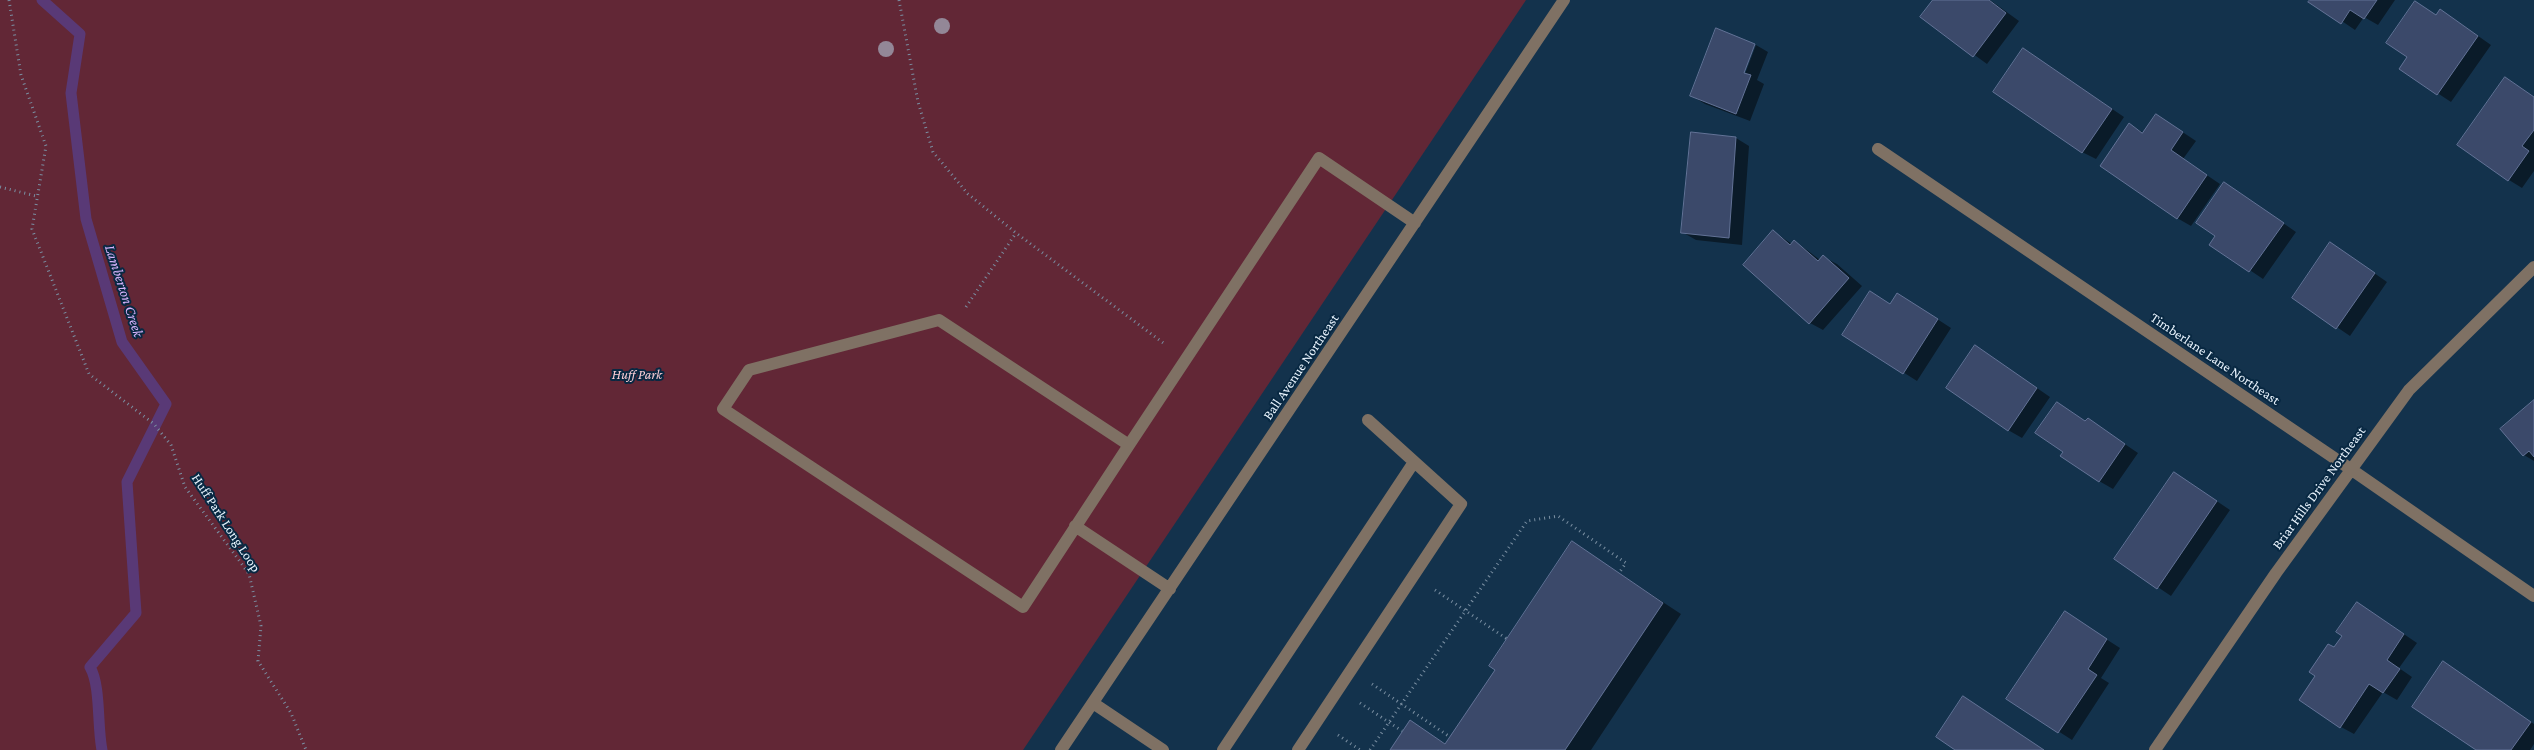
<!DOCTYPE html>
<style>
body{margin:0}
canvas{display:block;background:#13324c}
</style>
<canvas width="2534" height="750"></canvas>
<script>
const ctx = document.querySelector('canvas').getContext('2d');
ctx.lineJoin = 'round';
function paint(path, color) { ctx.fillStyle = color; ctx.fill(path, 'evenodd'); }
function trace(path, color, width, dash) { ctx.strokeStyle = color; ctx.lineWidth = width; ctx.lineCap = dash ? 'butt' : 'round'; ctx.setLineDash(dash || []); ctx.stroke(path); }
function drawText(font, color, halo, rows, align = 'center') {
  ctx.font = font + ' "Crimson Pro",serif'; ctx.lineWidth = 4; ctx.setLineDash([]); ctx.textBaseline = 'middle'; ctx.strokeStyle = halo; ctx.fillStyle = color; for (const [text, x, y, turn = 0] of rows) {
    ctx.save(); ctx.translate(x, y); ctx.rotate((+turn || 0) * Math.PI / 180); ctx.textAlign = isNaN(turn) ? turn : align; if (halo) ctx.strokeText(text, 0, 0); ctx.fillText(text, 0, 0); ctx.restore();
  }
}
paint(new Path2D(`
 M0,0H1526L1023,750H0Z`), '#622736');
paint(new Path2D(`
 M1935,0H1990L2019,21L1987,64L1922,17Z
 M2311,0H2395L2378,25L2364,17L2355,30Z
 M2437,16L2454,19L2491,45L2451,102L2401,69Z
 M1716,30L1755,45L1741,78L1743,79L1756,45L1768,52L1757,80L1764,84L1750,121L1705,104L1692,96Z
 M2024,49L2124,117L2096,159L2082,152Z
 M2506,78L2534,97V171L2522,188L2509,180Z
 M2169,123L2196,141L2183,159L2220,184L2191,226L2177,218L2130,125L2144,133Z
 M1692,134L1736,138L1749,146L1742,245L1696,240L1682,232Z
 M2237,191L2296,232L2263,279L2211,244Z
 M1774,232L1792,244L1794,242L1807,250L1820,260L1823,257L1837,264L1862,286L1823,330L1810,323Z
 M2344,252L2387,282L2350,336L2294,298Z
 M1911,302L1951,328L1917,381L1843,334L1891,305Z
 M1989,355L2050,397L2022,438L2008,430Z
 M2534,401V461L2524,455Z
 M2086,422L2101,428L2138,453L2113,489L2099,481L2064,452Z
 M2187,481L2230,510L2171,596L2116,559Z
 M1573,543L1681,614L1591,750H1391L1410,722L1446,744L1496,669Z
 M2370,611L2417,643L2399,668L2412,677L2397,700L2383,692L2354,734L2341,727L2334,649Z
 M2078,621L2120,648L2101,678L2109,683L2072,740L2008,699Z
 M2444,663L2534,724V744L2530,750H2478Z`), '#0007');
trace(new Path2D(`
 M42,0L80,34L71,93L86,219L122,342L166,404L127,482L136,613L90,667C101,686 97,726 102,750`), '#593976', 11);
const building = new Path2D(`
 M1933,0H1989L2006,13L1973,57L1920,17Z
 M2310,0H2377L2364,19L2350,10L2341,24L2308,2Z
 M2415,1L2436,15L2440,9L2478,36L2437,95L2399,69L2407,57L2386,43Z
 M1716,28L1755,44L1744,73L1751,75L1736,114L1690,96Z
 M2023,48L2112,109L2082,153L1993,92Z
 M2505,77L2534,97V130L2522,146L2529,151L2508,181L2457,145Z
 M2156,114L2183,132L2171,150L2207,175L2177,219L2100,166L2129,123L2142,133Z
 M1691,132L1736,137L1729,238L1681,233Z
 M2224,182L2284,223L2249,272L2209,245L2215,236L2196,223Z
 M1773,230L1790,245L1794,240L1818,261L1823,255L1849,278L1809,324L1743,265Z
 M2330,242L2375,273L2336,329L2292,298Z
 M1870,291L1890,304L1897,293L1938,319L1903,374L1842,335Z
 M1975,345L2037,388L2008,431L1946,388Z
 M2534,400V457L2529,451L2523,456L2500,429Z
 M2057,402L2085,421L2088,418L2125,444L2099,482L2060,456L2063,452L2035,433Z
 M2174,472L2217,501L2157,589L2114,559Z
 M1572,541L1663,603L1565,750H1390L1410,720L1445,744L1495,670L1489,666Z
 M2357,602L2404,634L2387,660L2400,669L2383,693L2369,684L2340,728L2299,700L2315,676L2309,672L2328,644L2334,647L2342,636L2336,632Z
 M2065,611L2107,639L2088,669L2097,675L2058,733L2006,699Z
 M2443,661L2531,722L2511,750H2476L2412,707Z
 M1963,696L2044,750H1955L1936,737Z`);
paint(building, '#3b496a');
trace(building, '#627296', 1);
trace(new Path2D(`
 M9,0L21,75L46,146L32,229L89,374L154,424L171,445L185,487L249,574L261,626L258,661L291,713L306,750
 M899,0L918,102L933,152L968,194L1016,233L1166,345
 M0,187L36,196
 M966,307L1016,233
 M1435,590L1507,639
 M1372,684L1450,737
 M1360,703L1402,731
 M1338,735L1360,750
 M1370,750L1527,521L1558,516L1626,563L1619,573`), '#7a8fa2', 3, [1, 4]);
trace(new Path2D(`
 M1878,149L2352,470L2534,596
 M939,320L1129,445L1023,607L723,409L749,370Z
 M1129,445L1319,158L1415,223
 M1075,526L1170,589
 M1093,703L1163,750
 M1061,750L1564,0
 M1223,750L1414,462
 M1298,750L1461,504L1368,420
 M2155,750L2276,573L2409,390L2534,267`), '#7f7164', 12);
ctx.fillStyle = '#938797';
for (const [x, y] of [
 [942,26],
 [886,49]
]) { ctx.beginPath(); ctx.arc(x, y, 8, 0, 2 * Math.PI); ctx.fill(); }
drawText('14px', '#e8f3fd', '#082842', [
 ["Timberlane Lane Northeast",2215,359,34],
 ["Ball Avenue Northeast",1301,367,-56],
 ["Briar Hills Drive Northeast",2319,488,-54],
 ["Huff Park Long Loop",226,523,57]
]);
drawText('italic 14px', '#fbccd4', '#082842', [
 ["Huff Park",637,375]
]);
drawText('italic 15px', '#d7b3fc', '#082842', [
 ["Lamberton Creek",124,291,72]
]);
</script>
